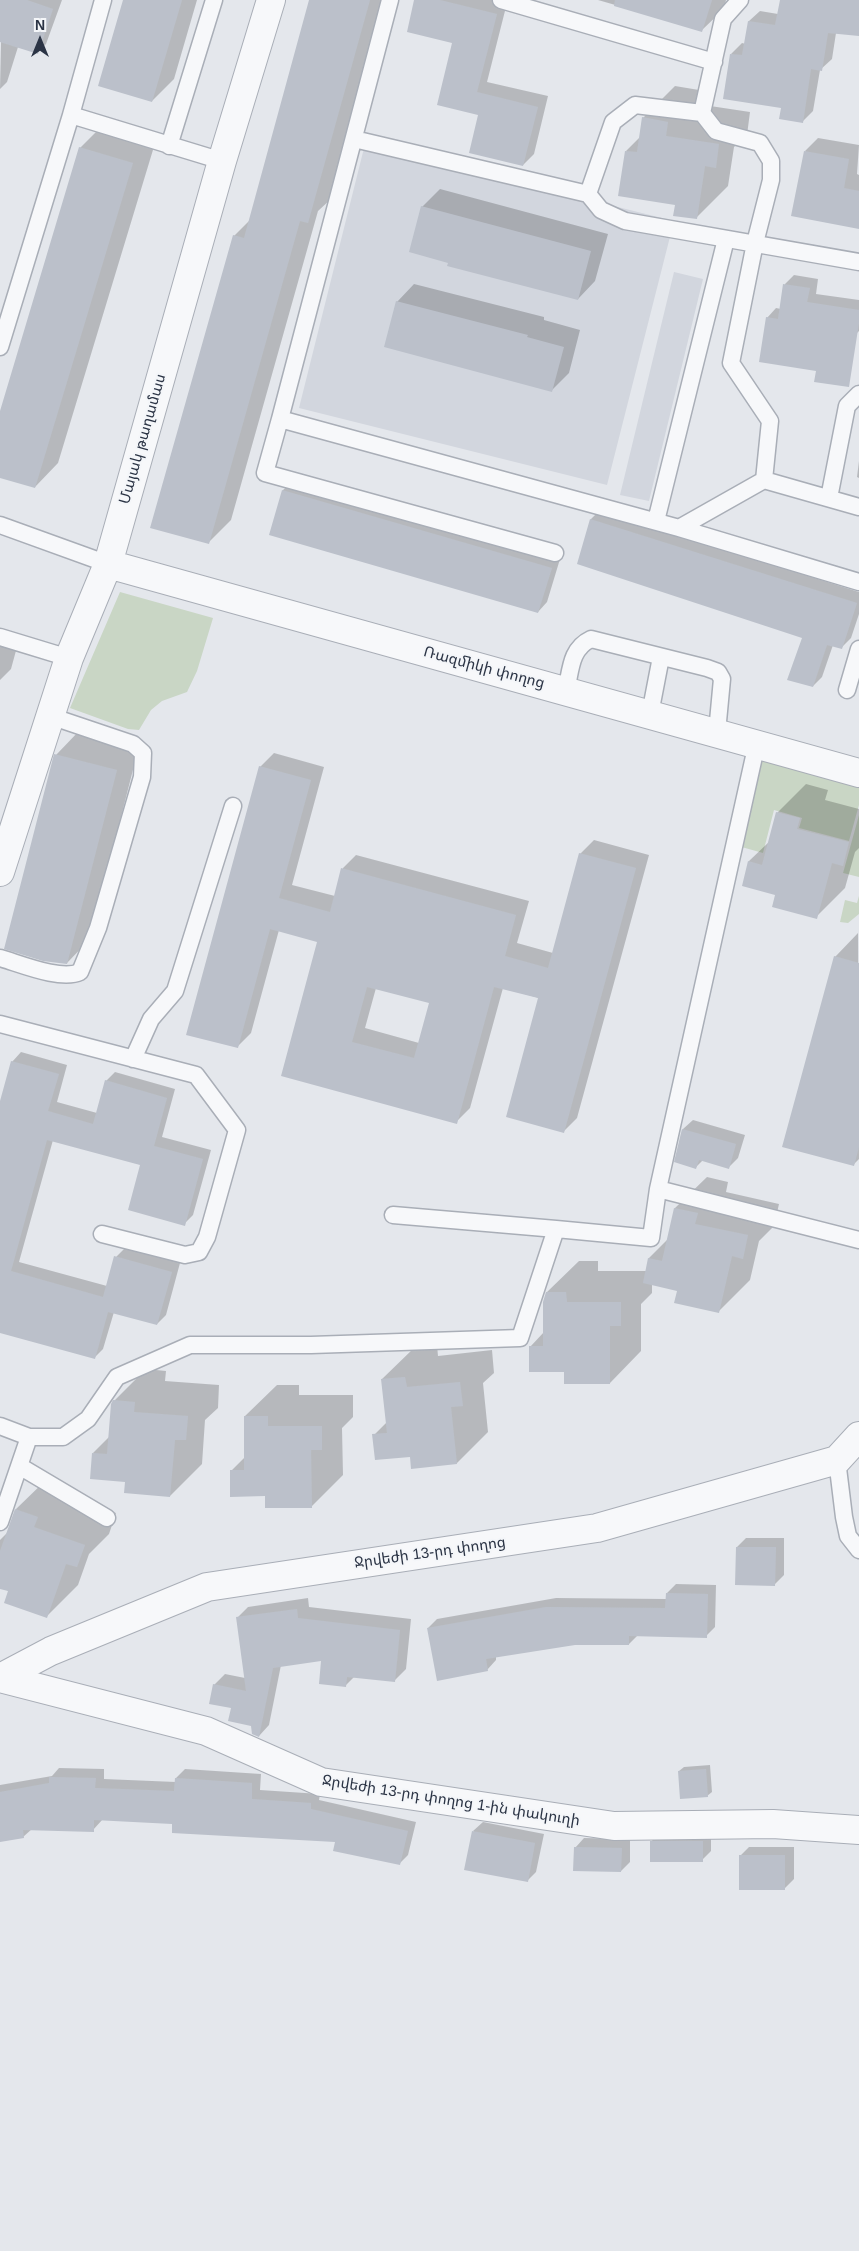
<!DOCTYPE html>
<meta charset="utf-8">
<style>
body{margin:0}
#map{position:relative;width:859px;height:2251px;overflow:hidden;background:#e4e7ec;font-family:Arial,sans-serif}
canvas{display:block}
.north{position:absolute;left:15px;top:15px;width:50px;height:50px;-webkit-text-stroke:4px #f4f6f9;paint-order:stroke;rotate:0deg;font-size:14px;font-weight:700;line-height:20px;text-align:center;color:#2b3445}
.north::after{content:'';display:block;margin:auto;width:18px;height:22px;background:#2b3445;clip-path:polygon(50% 0,100% 100%,50% 72%,0 100%)}
</style>
<div id="map">
<canvas width="859" height="2251"></canvas>
<div class="north">N</div>
</div>
<script>
const ctx = document.querySelector('canvas').getContext('2d');
ctx.lineJoin = 'round';
function paint(path, color) { ctx.fillStyle = color; ctx.fill(path, 'evenodd'); }
function trace(path, color, width, dash) { ctx.strokeStyle = color; ctx.lineWidth = width; ctx.lineCap = dash ? 'butt' : 'round'; ctx.setLineDash(dash || []); ctx.stroke(path); }
function drawText(font, color, halo, rows, align = 'center') {
  ctx.font = font + ' Arial,"Noto Sans Armenian",sans-serif'; ctx.lineWidth = 4; ctx.setLineDash([]); ctx.textBaseline = 'middle'; ctx.strokeStyle = halo; ctx.fillStyle = color; for (const [text, x, y, turn = 0] of rows) {
    ctx.save(); ctx.translate(x, y); ctx.rotate((+turn || 0) * Math.PI / 180); ctx.textAlign = isNaN(turn) ? turn : align; if (halo) ctx.strokeText(text, 0, 0); ctx.fillText(text, 0, 0); ctx.restore();
  }
}
paint(new Path2D(`
 M365,144L674,221L607,485L299,408Z
 M674,272L703,279L649,501L620,495Z`), '#d2d6de');
paint(new Path2D(`
 M120,592L213,618L197,671L187,692L162,701L151,710L139,730L128,729L70,708Z
 M759,747L859,776V805L849,841L799,828L802,818L774,810L763,853L738,846Z
 M859,815V877L843,873Z
 M859,896V914L848,923L840,922L845,900L857,903Z`), '#c9d6c5');
paint(new Path2D(`
 M2,0H62L46,44L37,53L18,47L7,82L0,89Z
 M124,0H197L174,79L152,101Z
 M311,0H386L331,199L318,211L231,520L208,543L234,236L251,219Z
 M416,0H494L507,3L487,82L548,96L534,154L523,165L480,114L453,42Z
 M598,0H726L724,9L702,30Z
 M781,0H859V35L836,33L832,59L820,70L813,111L802,122L782,107L731,54L742,43L746,44L749,21L760,11L778,14Z
 M675,86L699,90L697,104L750,112L747,135L734,147L728,186L696,218L676,203L626,151L640,137L643,118Z
 M104,124L156,140L58,463L35,487L0,477V416L80,148Z
 M818,138L859,145L857,174L859,175V228L805,151Z
 M440,189L608,234L595,281L578,299L449,262L422,207Z
 M794,275L818,279L816,294L859,300V331L818,370L767,318L776,308L781,309L785,284Z
 M414,284L544,317V320L580,330L569,373L552,390L397,302Z
 M859,461V478L857,477Z
 M293,481L560,559L547,602L538,612L271,534L283,490Z
 M600,510L859,592V614L851,638L842,647L833,645L822,677L813,686L803,637L578,563L591,519Z
 M0,643L17,647L11,669L0,680Z
 M79,731L139,746L90,939L67,963L56,755Z
 M274,753L324,767L292,885L335,896L343,868L356,855L529,901L517,943L553,953L580,854L594,840L649,855L577,1118L563,1132L539,998L503,988L470,1108L456,1122L282,1075L319,941L279,930L251,1033L237,1047L260,767ZM376,988L430,1002L419,1043L365,1028Z
 M806,784L828,790L825,800L859,809V848L855,852L845,888L816,917L777,894L743,885L749,861L770,841L777,813Z
 M858,933L859,1159L853,1165L835,957Z
 M21,1052L67,1065L57,1102L97,1113L106,1081L115,1072L175,1089L162,1137L211,1150L193,1215L184,1224L141,1164L53,1140L19,1262L107,1286L116,1257L125,1248L180,1263L166,1315L157,1324L114,1312L103,1349L94,1358L0,1325V1106L12,1062Z
 M693,1120L745,1135L738,1158L729,1167L703,1160L696,1167L676,1161L683,1129Z
 M707,1177L728,1182L726,1192L779,1204L774,1226L759,1241L750,1280L719,1311L679,1290L652,1284V1293L641,1304V1351L610,1383L565,1371L530,1347L544,1332L547,1292L579,1261H598V1271H647L649,1258L668,1239L675,1208Z
 M437,1345L438,1356L492,1350L494,1373L483,1383L488,1432L457,1463L411,1455L374,1435L387,1422L382,1379L414,1348Z
 M146,1369L166,1371L165,1381L219,1385L218,1408L205,1420L202,1464L170,1496L127,1481L93,1453L109,1437L114,1401Z
 M277,1385H299V1395H353V1417L342,1428L343,1475L311,1507L267,1495L231,1471L245,1457V1416Z
 M48,1478L69,1485L65,1495L116,1513L109,1534L89,1554L78,1585L46,1617L9,1591L0,1587V1540L8,1532L16,1509Z
 M746,1538H784V1575L775,1584L737,1547Z
 M676,1584L716,1585L715,1627L706,1636L638,1635L629,1644H574L496,1656V1660L487,1670L428,1628L437,1619L556,1598L667,1599V1593Z
 M308,1598L309,1607L411,1619L406,1669L395,1680L355,1676L346,1685L322,1659L281,1665L269,1725L259,1736L252,1725L232,1707L214,1685L225,1674L245,1678L237,1618L248,1607Z
 M710,1765L712,1792L707,1796L679,1771L684,1767Z
 M59,1768L104,1769V1779L176,1782V1778L185,1769L261,1774L260,1790L320,1794L319,1800L416,1822L408,1855L399,1864L336,1840L174,1823L103,1819L93,1830L32,1829L23,1837L0,1841V1785L52,1776Z
 M483,1822L544,1834L536,1872L527,1881L473,1831Z
 M660,1832H711V1851L702,1860L651,1842Z
 M584,1838L630,1839V1862L621,1871L575,1848Z
 M749,1847H794V1879L785,1888L740,1856Z`), '#0003');
paint(new Path2D(`
 M0,0H27L53,9L38,54L0,42Z
 M123,0H182L152,102L98,86Z
 M309,0H370L308,223L300,221L209,544L150,528L233,235L244,238Z
 M414,0H440L497,14L477,92L538,107L523,166L469,153L478,115L437,105L452,43L407,32Z
 M615,0H712L702,32L614,6Z
 M780,0H859V36L828,33L822,71L811,69L803,123L779,119L781,108L723,99L730,54L742,55L748,21L775,25Z
 M642,117L668,122L666,136L719,144L716,168L705,166L697,219L673,216L675,205L618,196L625,151L637,152Z
 M79,147L133,163L35,488L0,478V411Z
 M804,151L849,159L844,188L859,191V229L791,216Z
 M421,206L591,251L578,300L447,266L448,263L409,252Z
 M783,284L810,288L807,302L859,310V323L849,387L814,382L816,371L759,362L766,317L778,319Z
 M396,301L528,335L527,337L564,347L552,392L384,347Z
 M282,490L552,568L538,613L269,535Z
 M590,519L857,603L842,649L827,645L813,687L787,680L802,638L577,564Z
 M54,754L117,770L67,964L43,961L4,949Z
 M259,766L311,780L279,898L330,912L341,868L516,915L505,956L548,968L579,853L636,868L564,1133L506,1117L538,998L494,987L457,1124L281,1076L317,942L270,929L238,1048L186,1035ZM367,987L429,1003L414,1058L352,1042Z
 M776,812L800,818L797,829L849,842L843,866L832,863L817,919L772,907L775,895L742,886L748,861L762,865Z
 M834,956L859,963V1147L854,1166L782,1147Z
 M11,1061L59,1074L48,1111L93,1124L105,1080L167,1098L154,1146L203,1159L185,1226L128,1210L140,1165L47,1140L11,1271L103,1297L114,1256L172,1272L157,1325L108,1312L95,1359L0,1333V1101Z
 M682,1129L736,1144L729,1169L699,1160L696,1169L674,1162Z
 M674,1208L698,1213L695,1224L748,1235L743,1259L732,1256L719,1313L674,1303L677,1291L643,1283L648,1258L662,1261Z
 M546,1292H566L567,1302H621V1326H610V1384H564V1372H529V1346H543V1302Z
 M405,1377L407,1387L460,1382L463,1406L451,1407L457,1464L411,1469L410,1457L375,1460L372,1434L387,1433L381,1379Z
 M113,1400L135,1402L134,1412L188,1416L186,1440H175L170,1497L124,1493L125,1482L90,1479L92,1453L107,1454L111,1404Z
 M244,1416H268V1426H322V1450H311L312,1508H265V1496L230,1497V1470H244Z
 M15,1509L38,1517L34,1527L85,1545L77,1567L66,1564L47,1618L4,1603L8,1591L0,1589V1551Z
 M736,1547H776L775,1586L735,1585Z
 M666,1593L708,1594L707,1638L629,1636V1645H575L486,1659L488,1671L437,1681L427,1628L546,1607L665,1608Z
 M297,1609L298,1618L400,1630L395,1682L347,1677L346,1687L319,1684L321,1661L273,1668L259,1737L252,1734L251,1726L228,1721L231,1708L209,1704L213,1684L246,1691L236,1617Z
 M706,1769L708,1797L680,1799L678,1771Z
 M49,1777L96,1778L95,1788L174,1791L175,1778L252,1783V1799L311,1803V1809L408,1831L400,1865L333,1851L335,1842L172,1833V1824L94,1820V1832L23,1830L24,1838L0,1842V1792L49,1783Z
 M472,1831L535,1843L528,1882L464,1870Z
 M650,1841H703V1862H650Z
 M574,1847L622,1848L621,1872L573,1871Z
 M739,1855H785V1890H739Z`), '#bbc0ca');
const service = new Path2D(`
 M103,0L71,115L222,161
 M390,0L280,419L679,528L764,480L859,507
 M501,0L714,62
 M740,0L723,19L702,113L635,105L613,122L588,194L601,210L625,221L859,262
 M702,113L716,131L760,143L771,161V180L755,243L731,363L770,421L764,480
 M354,139L588,194
 M169,146L214,0
 M0,347L71,115
 M280,419L265,473L555,553
 M829,498L847,406L859,394
 M656,521L726,239
 M0,525L108,564
 M679,528L859,582
 M0,637L69,658
 M847,690L859,649
 M566,691C571,670 570,649 591,639L707,668L718,672L722,679L717,732
 M650,714L661,657
 M0,958C21,964 61,981 80,972L98,928L142,777L143,753L133,744L50,716
 M0,1024L196,1075L237,1130L207,1237L199,1252L185,1255L102,1234
 M133,1059L151,1019L175,991L233,806
 M658,1189L757,743
 M393,1215L556,1229
 M0,1426L29,1437H63L88,1419L117,1377L190,1345H311L520,1338L556,1229L651,1238L658,1189L859,1240
 M837,1460L844,1517L848,1536L859,1550
 M21,1467L107,1518
 M0,1522L29,1437`);
const minor = new Path2D(`
 M108,564L859,773
 M0,872L69,658L108,564L222,161L271,0
 M0,1678L206,1731L321,1782L614,1826L773,1824L859,1830`);
const tertiary = new Path2D(`
 M0,1678L51,1651L207,1587L597,1528L837,1460L859,1436`);
trace(service, '#a9aeb7', 19);
trace(minor, '#a9aeb7', 30);
trace(tertiary, '#a9aeb7', 30);
trace(service, '#f7f8fa', 16);
trace(minor, '#f7f8fa', 28);
trace(tertiary, '#f7f8fa', 28);
drawText('15px', '#2b3445', '#f4f6f9', [
 ["Մայակ թաղամաս",143,439,-74],
 ["Ռազմիկի փողոց",484,668,15],
 ["Ջրվեժի 13-րդ փողոց",430,1553,-8],
 ["Ջրվեժի 13-րդ փողոց 1-ին փակուղի",451,1801,9]
]);
</script>
